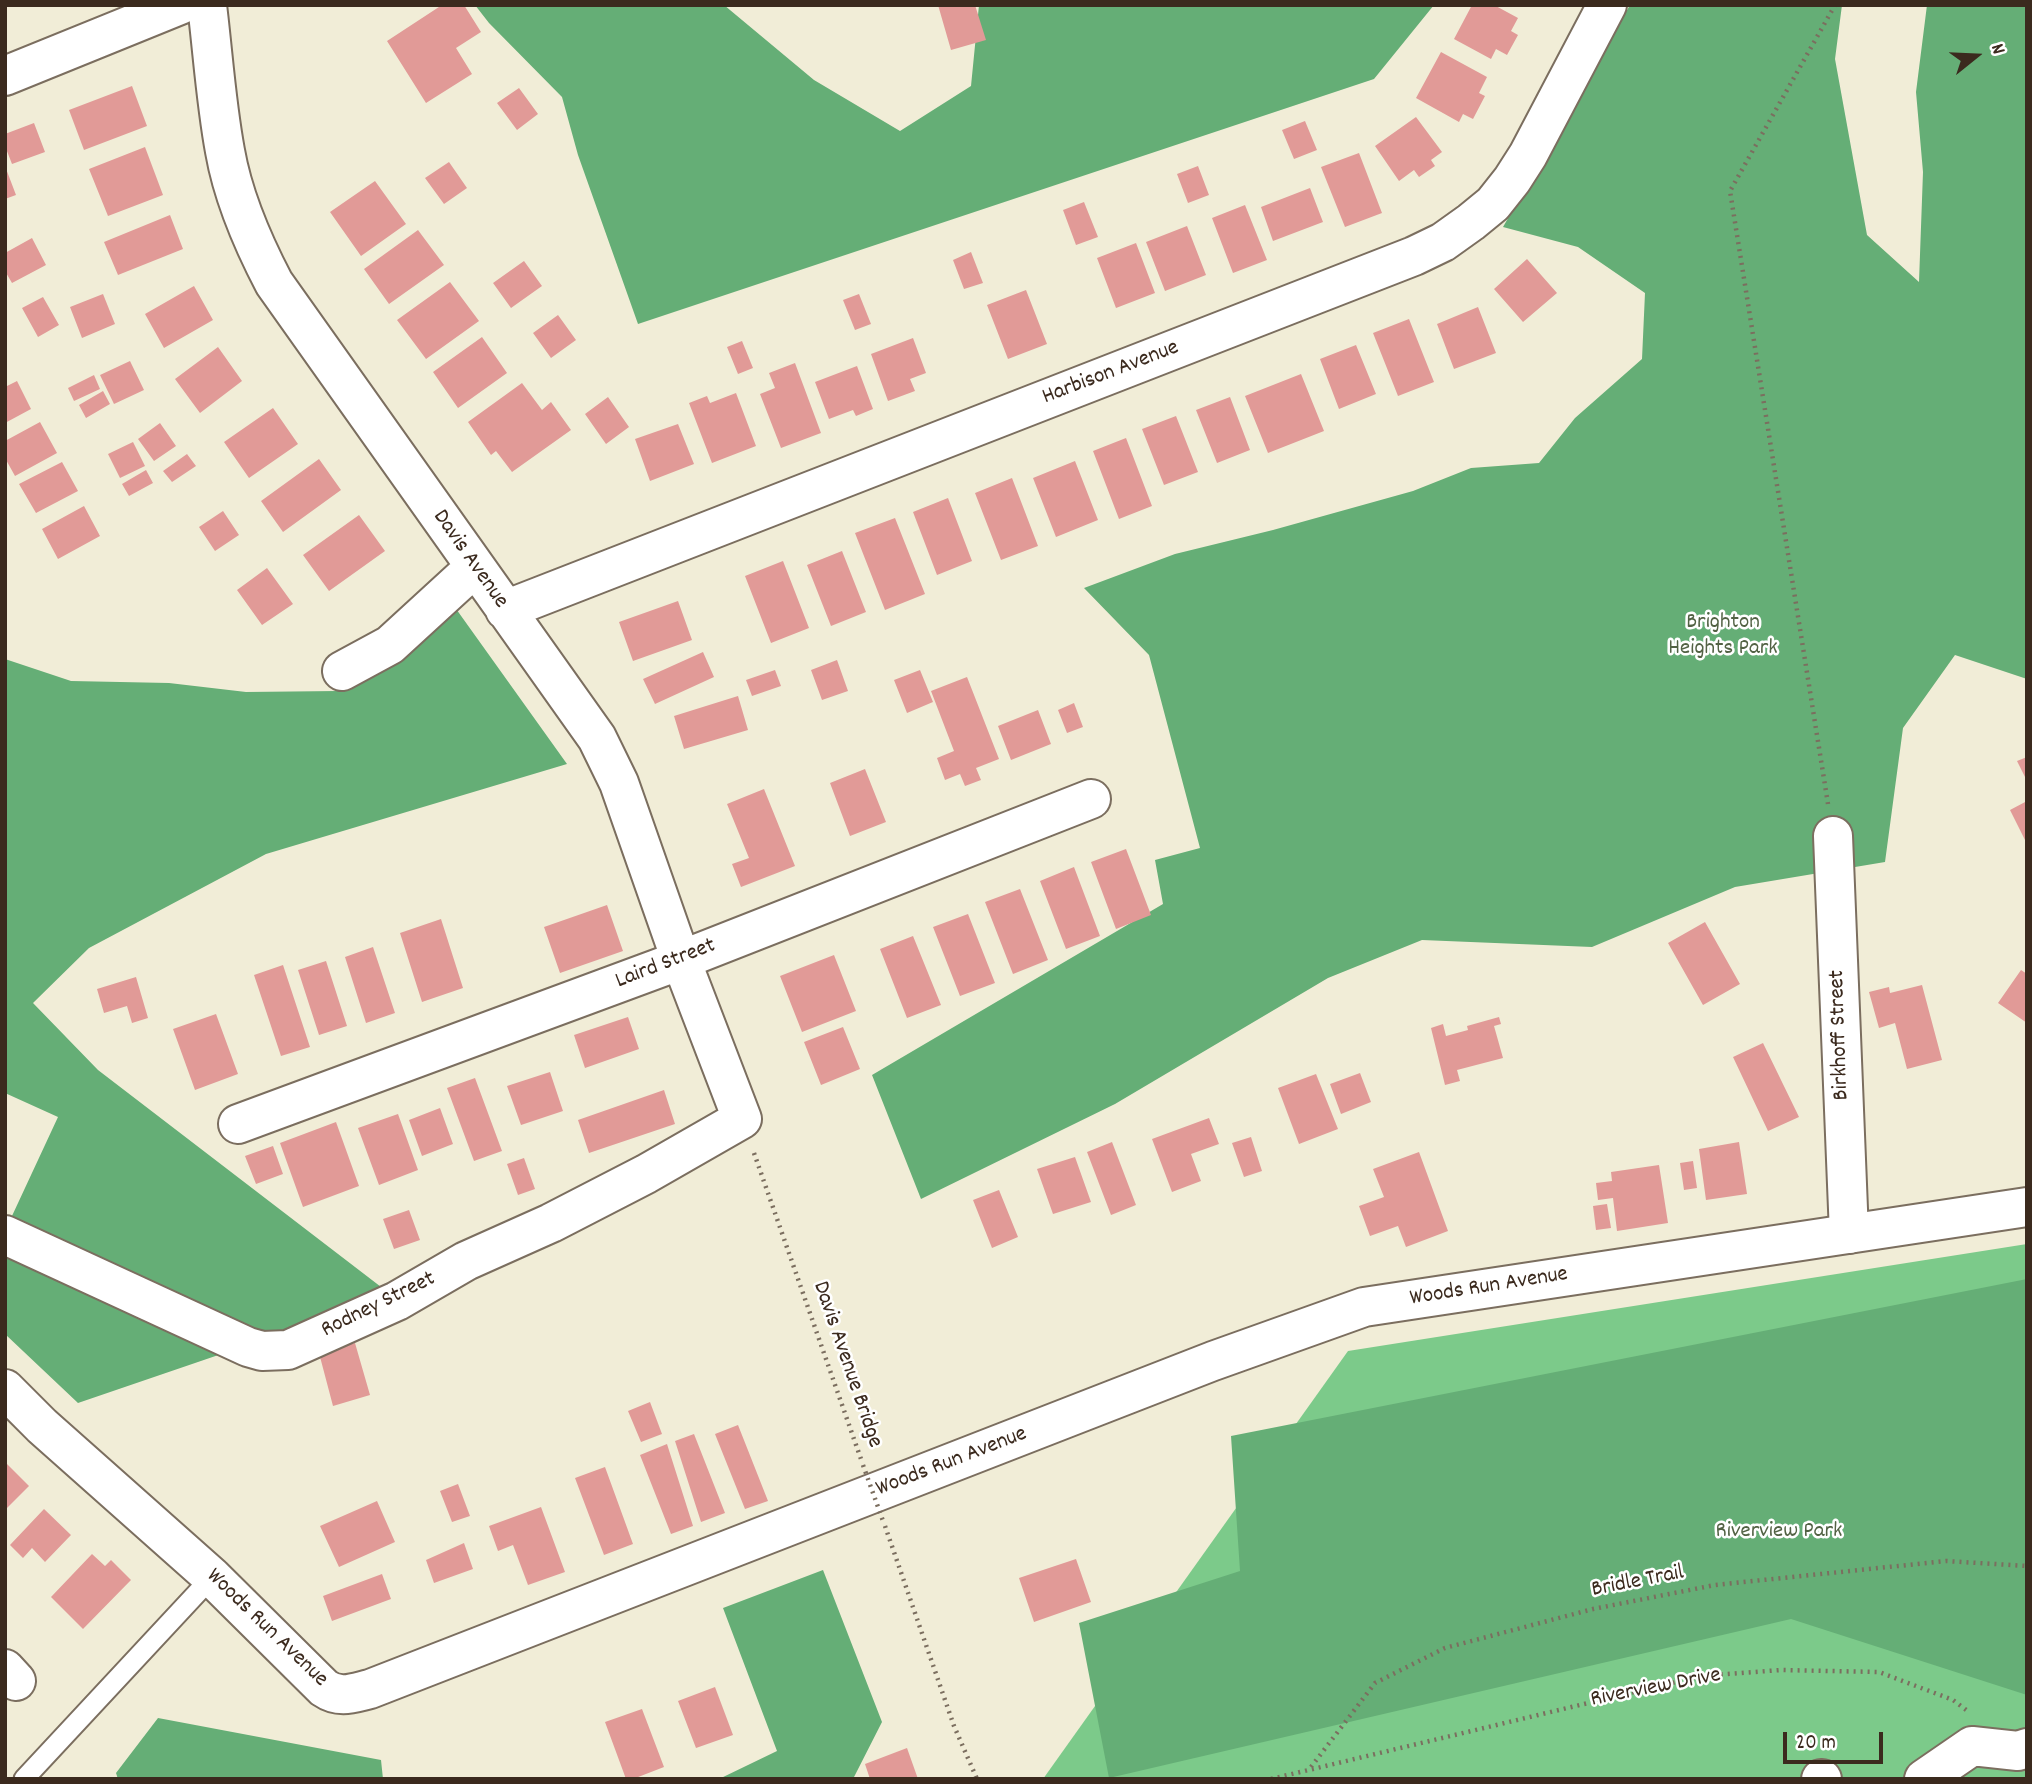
<!DOCTYPE html>
<style>
body{margin:0}
#map{position:relative;width:2032px;height:1784px;overflow:hidden;background:#f1edd7;font-family:Dekko,sans-serif}
canvas{display:block}
.frame{position:absolute;inset:0;border:7px solid #3b2a1e;pointer-events:none}
.north{position:absolute;left:1941px;top:21px;width:70px;height:70px;-webkit-text-stroke:5px #fff;paint-order:stroke;rotate:72deg;font-size:19px;font-weight:700;line-height:28px;text-align:center;color:#3b2a1e}
.north::after{content:'';display:block;margin:auto;width:24px;height:32px;background:#3b2a1e;clip-path:polygon(50% 0,100% 100%,50% 72%,0 100%)}
.scale{position:absolute;left:1783px;top:1732px;width:100px;height:32px;box-sizing:border-box;border:4px solid #3b2a1e;border-top:0;padding-left:9px;font-size:21px;line-height:24px;white-space:nowrap;color:#3b2a1e;-webkit-text-stroke:5px #fff;paint-order:stroke}
</style>
<div id="map">
<canvas width="2032" height="1784"></canvas>
<div class="frame"></div>
<div class="north">N</div>
<div class="scale">20 m</div>
</div>
<script>
const ctx = document.querySelector('canvas').getContext('2d');
ctx.lineJoin = 'round';
function paint(path, color) { ctx.fillStyle = color; ctx.fill(path, 'evenodd'); }
function trace(path, color, width, dash) { ctx.strokeStyle = color; ctx.lineWidth = width; ctx.lineCap = dash ? 'butt' : 'round'; ctx.setLineDash(dash || []); ctx.stroke(path); }
function drawText(font, color, halo, rows, align = 'center') {
  ctx.font = font + ' Dekko,sans-serif'; ctx.lineWidth = 5; ctx.setLineDash([]); ctx.textBaseline = 'middle'; ctx.strokeStyle = halo; ctx.fillStyle = color; for (const [text, x, y, turn = 0] of rows) {
    ctx.save(); ctx.translate(x, y); ctx.rotate((+turn || 0) * Math.PI / 180); ctx.textAlign = isNaN(turn) ? turn : align; if (halo) ctx.strokeText(text, 0, 0); ctx.fillText(text, 0, 0); ctx.restore();
  }
}
paint(new Path2D(`
 M2027,1244V1779H1043L1348,1351Z`), '#7cca8a');
paint(new Path2D(`
 M475,5H724L814,80L900,131L971,86L979,5H1434L1374,79L638,324L578,155L562,97L489,23Z
 M1630,5H1842L1835,59L1867,235L1919,282L1923,172L1916,92L1927,5H2027V679L1955,655L1903,728L1885,862L1735,887L1592,947L1422,940L1328,978L1115,1104L921,1199L872,1075L1163,904L1155,860L1200,848L1149,655L1084,588L1175,554L1273,530L1413,491L1471,468L1539,463L1575,418L1642,359L1645,293L1578,247L1503,227Z
 M454,606L567,764L266,854L89,948L33,1003L98,1070L385,1290L236,1349L78,1403L5,1334V1231L58,1117L5,1093V659L71,681L169,683L246,692L338,691L410,647Z
 M2027,1279V1695L1791,1619L1109,1778L1079,1623L1240,1571L1231,1436Z
 M823,1570L882,1722L853,1779H719L777,1751L723,1608Z
 M158,1718L381,1760L383,1779H118L116,1773Z`), '#65ae76');
paint(new Path2D(`
 M442,5H464L481,32L456,48L472,74L426,103L387,41Z
 M938,5H975L986,40L951,50Z
 M1472,5H1494L1518,18L1511,31L1518,35L1507,55L1496,49L1491,59L1454,39Z
 M1441,52L1487,77L1479,93L1485,96L1473,119L1463,114L1459,122L1416,98Z
 M132,86L147,126L84,150L69,110Z
 M519,88L538,114L517,130L497,103Z
 M1416,117L1442,152L1431,160L1435,166L1419,177L1414,170L1399,181L1375,146Z
 M1305,121L1317,150L1294,159L1282,130Z
 M34,123L45,152L12,164L5,146V134Z
 M145,147L163,195L108,216L89,169Z
 M1359,153L1382,213L1345,227L1321,167Z
 M449,162L467,188L444,204L425,178Z
 M5,166L16,195L5,199Z
 M1198,166L1209,195L1188,203L1177,174Z
 M375,181L406,224L361,256L330,212Z
 M1310,188L1323,222L1273,241L1261,207Z
 M1084,202L1098,237L1076,245L1063,210Z
 M1245,205L1267,260L1233,273L1212,218Z
 M170,215L183,249L118,275L104,242Z
 M1187,226L1206,275L1165,291L1146,242Z
 M418,230L444,265L389,304L364,269Z
 M32,238L46,265L12,283L5,271V253Z
 M1136,243L1155,293L1116,308L1097,258Z
 M971,252L983,283L964,289L953,260Z
 M1527,259L1557,293L1523,322L1494,289Z
 M524,261L542,286L511,308L493,283Z
 M450,282L479,321L426,359L397,320Z
 M194,286L213,320L164,348L145,314Z
 M1026,290L1047,344L1008,359L987,305Z
 M103,294L115,324L82,338L70,307Z
 M859,294L871,324L855,330L843,300Z
 M43,297L59,325L38,337L22,308Z
 M1478,307L1496,353L1454,369L1437,324Z
 M558,315L576,340L551,358L533,333Z
 M1409,319L1434,382L1398,396L1373,333Z
 M482,337L507,373L458,408L433,372Z
 M913,338L926,373L910,379L915,391L888,401L871,354Z
 M742,341L753,368L738,374L727,347Z
 M1356,345L1376,394L1339,409L1320,359Z
 M218,347L242,381L200,413L175,379Z
 M130,361L144,390L114,404L100,375Z
 M795,363L821,433L781,448L760,394L775,388L769,373Z
 M857,366L873,409L856,416L853,410L829,419L815,382Z
 M1301,374L1324,431L1268,453L1245,396Z
 M94,375L100,389L74,401L68,388Z
 M17,381L31,409L5,423V387Z
 M522,383L542,410L551,402L571,430L512,472L496,451L491,455L468,422Z
 M103,391L110,404L86,418L79,405Z
 M736,393L756,446L712,463L689,403L707,396L710,403Z
 M608,397L629,427L606,444L585,414Z
 M1230,397L1250,450L1217,463L1196,410Z
 M273,408L298,444L249,478L224,442Z
 M1176,416L1198,472L1164,485L1142,429Z
 M40,422L57,453L15,476L5,458V441Z
 M160,423L176,446L154,461L138,439Z
 M678,424L694,464L650,481L635,439Z
 M1126,438L1152,506L1119,519L1093,451Z
 M133,442L145,466L120,478L108,454Z
 M187,454L196,466L172,482L163,471Z
 M319,459L341,490L283,532L261,501Z
 M1075,461L1098,520L1056,537L1033,478Z
 M62,462L78,491L36,513L19,484Z
 M146,470L153,483L129,496L122,484Z
 M1012,478L1038,546L1001,560L975,493Z
 M948,498L972,561L937,575L913,512Z
 M84,506L100,536L58,559L42,529Z
 M223,511L239,535L215,551L199,527Z
 M359,515L385,551L329,591L303,555Z
 M895,518L925,594L885,610L855,533Z
 M842,551L866,612L831,626L807,565Z
 M783,561L809,628L771,643L745,576Z
 M267,568L293,604L262,625L237,590Z
 M678,601L692,640L633,661L619,622Z
 M703,652L714,677L655,704L643,679Z
 M837,660L848,691L822,700L811,670Z
 M775,670L781,686L752,696L746,680Z
 M920,670L933,702L907,713L894,680Z
 M967,677L999,759L976,768L981,780L965,786L960,774L945,780L937,758L954,751L931,691Z
 M738,696L748,730L684,749L674,716Z
 M1074,703L1083,727L1067,733L1058,710Z
 M1038,710L1051,744L1011,760L998,726Z
 M2027,757V781L2017,761Z
 M865,769L886,822L850,836L830,783Z
 M764,789L795,866L741,887L732,864L749,858L727,804Z
 M2027,801V844L2010,810Z
 M1126,849L1151,915L1116,929L1091,862Z
 M1074,867L1100,936L1066,949L1040,881Z
 M1020,889L1048,960L1013,974L985,902Z
 M607,905L623,951L560,973L544,927Z
 M968,914L995,983L960,996L933,927Z
 M441,919L463,988L422,1002L400,933Z
 M1705,922L1740,984L1703,1005L1668,943Z
 M913,936L941,1005L907,1018L880,949Z
 M373,947L395,1013L366,1023L345,957Z
 M834,955L856,1011L802,1032L780,976Z
 M326,961L347,1026L319,1035L298,970Z
 M283,965L310,1047L281,1056L254,975Z
 M2021,970L2027,974V1023L1998,1003Z
 M136,977L148,1018L132,1023L127,1006L104,1013L97,989Z
 M1922,985L1942,1060L1907,1069L1895,1023L1879,1028L1869,992L1889,987L1890,993Z
 M216,1014L238,1074L195,1090L173,1029Z
 M628,1017L639,1049L585,1068L574,1035Z
 M1499,1017L1501,1024L1494,1026L1503,1058L1457,1070L1460,1081L1445,1085L1431,1028L1443,1024L1446,1036L1468,1030L1467,1026Z
 M843,1027L860,1069L821,1085L804,1042Z
 M1763,1043L1799,1117L1768,1131L1733,1057Z
 M550,1072L563,1111L521,1125L507,1086Z
 M1360,1073L1371,1102L1341,1114L1330,1084Z
 M1316,1074L1338,1129L1299,1144L1278,1088Z
 M475,1078L502,1151L474,1161L447,1088Z
 M664,1090L675,1124L589,1153L578,1120Z
 M440,1108L453,1144L422,1156L409,1120Z
 M398,1114L418,1170L379,1185L358,1128Z
 M1209,1118L1219,1144L1191,1154L1201,1181L1172,1192L1152,1139Z
 M336,1122L359,1186L303,1207L280,1143Z
 M1251,1137L1262,1171L1244,1177L1232,1143Z
 M1112,1142L1136,1205L1111,1215L1087,1152Z
 M1739,1142L1747,1194L1706,1200L1699,1149Z
 M273,1146L283,1174L256,1184L245,1156Z
 M1419,1152L1448,1231L1406,1247L1398,1226L1370,1236L1359,1206L1384,1197L1373,1169Z
 M1075,1157L1091,1202L1053,1214L1037,1169Z
 M524,1158L535,1189L518,1195L507,1164Z
 M1693,1161L1697,1188L1684,1190L1680,1163Z
 M1659,1165L1668,1223L1617,1231L1613,1198L1598,1200L1596,1183L1612,1181L1611,1172Z
 M999,1190L1018,1237L992,1248L973,1200Z
 M1607,1204L1611,1228L1596,1230L1593,1206Z
 M409,1210L420,1240L394,1249L383,1219Z
 M355,1343L370,1395L333,1406L319,1353Z
 M650,1402L662,1434L641,1442L628,1411Z
 M738,1425L768,1501L745,1509L715,1434Z
 M694,1434L725,1513L701,1522L675,1441Z
 M667,1444L693,1526L671,1534L640,1455Z
 M5,1462L29,1486L5,1510Z
 M605,1467L633,1544L604,1555L575,1478Z
 M458,1484L470,1516L452,1522L440,1491Z
 M377,1501L395,1542L339,1567L320,1526Z
 M541,1507L565,1572L528,1585L513,1545L498,1551L489,1526Z
 M44,1509L71,1535L45,1562L32,1548L23,1558L10,1545Z
 M464,1543L473,1569L434,1583L426,1560Z
 M92,1554L105,1566L111,1560L131,1580L83,1629L51,1597Z
 M1076,1559L1091,1602L1034,1622L1019,1578Z
 M382,1574L391,1599L332,1621L323,1596Z
 M715,1687L733,1735L696,1748L678,1701Z
 M642,1709L664,1767L633,1779H626L605,1722Z
 M907,1748L918,1779H870L865,1764Z`), '#e19a97');
const service = new Path2D(`
 M24,1779L212,1577`);
const minor = new Path2D(`
 M5,76L180,5
 M505,610L1414,256L1443,242L1471,222L1493,204L1512,180L1528,155L1607,5
 M342,671L390,645L474,568
 M1833,836L1849,1234
 M238,1124L681,960L1091,799
 M5,1235L248,1347L262,1351L288,1350L397,1301L466,1261L551,1223L646,1174L742,1119L681,960L619,783L597,738L274,283C252,241 233,197 225,151C216,103 213,54 207,5
 M5,1669L16,1681
 M1821,1779H1822
 M1924,1779L1972,1746L2018,1751L2027,1748`);
const tertiary = new Path2D(`
 M5,1389L42,1426L212,1577L324,1688C340,1699 353,1693 370,1689L1213,1361L1364,1307L2027,1207`);
trace(service, '#7b6e5f', 23);
trace(minor, '#7b6e5f', 42);
trace(tertiary, '#7b6e5f', 42);
trace(new Path2D(`
 M1828,804L1730,191L1835,5
 M754,1153L862,1462
 M885,1526L954,1726L977,1779
 M1311,1767L1375,1683L1445,1648L1593,1609L1715,1585L1946,1561L2027,1566
 M1271,1779L1701,1676L1781,1670L1879,1672L1953,1700L1969,1712`), '#7b6e5f', 4.5, [2, 5]);
trace(service, '#fff', 19);
trace(minor, '#fff', 38);
trace(tertiary, '#fff', 38);
trace(new Path2D(`
 M863,1465L883,1521`), '#7b6e5f', 4.5, [2, 5]);
drawText('23px', '#3b2a1e', '#fff', [
 ["Harbison Avenue",1111,374,-21],
 ["Davis Avenue",469,560,55],
 ["Laird Street",666,965,-21],
 ["Birkhoff Street",1841,1035,-92],
 ["Woods Run Avenue",1489,1288,-9],
 ["Rodney Street",379,1306,-26],
 ["Davis Avenue Bridge",846,1365,71],
 ["Woods Run Avenue",952,1463,-21],
 ["Bridle Trail",1638,1583,-11],
 ["Woods Run Avenue",266,1629,44],
 ["Riverview Drive",1656,1689,-11]
]);
drawText('23px', '#526244', '#fff', [
 ["Brighton",1723,624],
 ["Heights Park",1723,650],
 ["Riverview Park",1779,1533]
]);
</script>
